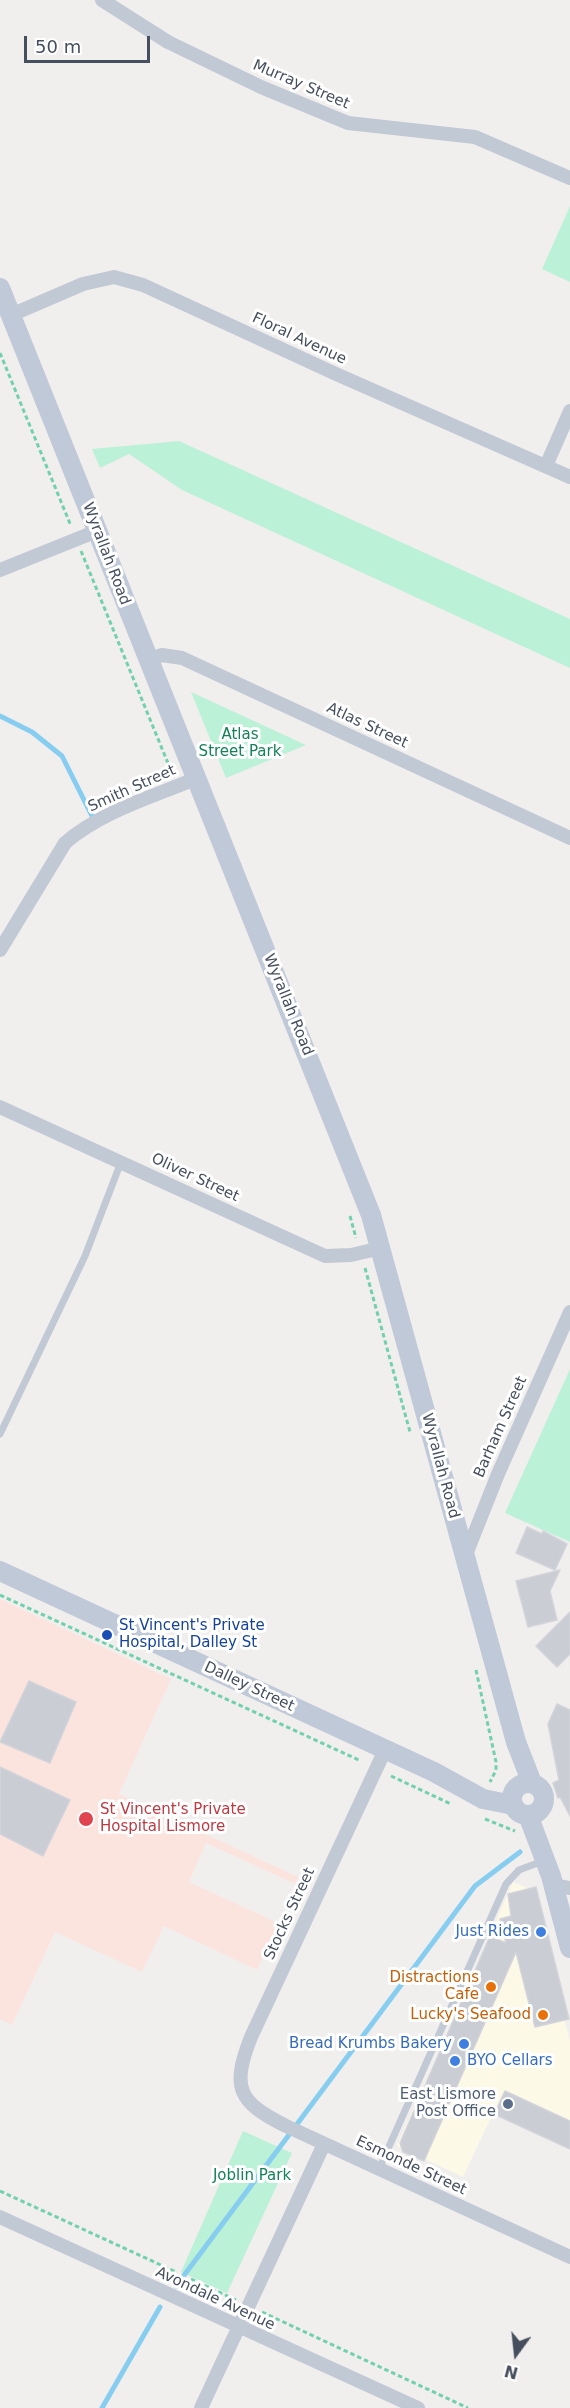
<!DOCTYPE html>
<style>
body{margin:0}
#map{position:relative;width:570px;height:2408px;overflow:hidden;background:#f1efee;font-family:"DejaVu Sans",sans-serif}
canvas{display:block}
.north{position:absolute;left:486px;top:2324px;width:60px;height:60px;-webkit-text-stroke:4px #fff;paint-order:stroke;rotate:195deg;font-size:16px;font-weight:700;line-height:24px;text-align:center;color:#464f5d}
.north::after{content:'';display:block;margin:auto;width:21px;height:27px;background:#464f5d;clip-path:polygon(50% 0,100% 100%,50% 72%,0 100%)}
.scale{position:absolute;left:24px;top:36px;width:126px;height:27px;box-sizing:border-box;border:3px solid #464f5d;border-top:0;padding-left:8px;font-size:18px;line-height:21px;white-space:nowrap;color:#464f5d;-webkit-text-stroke:4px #fff;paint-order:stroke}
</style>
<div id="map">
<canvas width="570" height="2408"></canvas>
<div class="north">N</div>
<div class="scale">50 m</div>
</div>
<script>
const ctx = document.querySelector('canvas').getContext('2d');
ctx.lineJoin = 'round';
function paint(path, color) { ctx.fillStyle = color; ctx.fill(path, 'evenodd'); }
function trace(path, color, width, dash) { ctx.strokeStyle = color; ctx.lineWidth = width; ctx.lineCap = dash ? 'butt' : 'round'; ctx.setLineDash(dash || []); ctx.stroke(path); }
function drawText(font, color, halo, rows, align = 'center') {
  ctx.font = font + ' "DejaVu Sans",sans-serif'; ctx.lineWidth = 6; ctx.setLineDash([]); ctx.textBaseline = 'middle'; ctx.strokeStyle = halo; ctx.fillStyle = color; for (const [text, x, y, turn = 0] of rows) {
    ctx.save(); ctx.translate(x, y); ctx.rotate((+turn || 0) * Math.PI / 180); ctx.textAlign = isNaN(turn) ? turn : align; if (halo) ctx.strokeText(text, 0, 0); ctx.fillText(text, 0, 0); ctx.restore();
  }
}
paint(new Path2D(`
 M513,1882L530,1889L570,2041V2146L494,2111L463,2177L397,2146Z`), '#fdf9e7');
paint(new Path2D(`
 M0,1599L171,1679L119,1794L298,1877L295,1884L206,1843L189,1882L278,1923L257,1970L164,1926L142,1972L55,1932L12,2025L0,2019Z`), '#fce4de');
paint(new Path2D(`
 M570,206V282L542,269Z
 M179,441L570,619V668L182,490L129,454L100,468L92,449Z
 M191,692L306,745L226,778Z
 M570,1369V1542L505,1513Z
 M243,2131L292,2153L227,2293L181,2272Z`), '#bbf1d6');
trace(new Path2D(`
 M0,716L32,732L62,756L92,816
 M176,2286L475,1886L520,1852
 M102,2408L160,2307`), '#86cdf0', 5);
const building = new Path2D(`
 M527,1527L542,1534L543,1531L567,1544L555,1570L516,1553Z
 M560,1570L550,1591L557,1620L528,1627L516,1581Z
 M570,1612V1654L557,1667L536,1646Z
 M29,1681L76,1702L50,1763L0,1742Z
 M557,1704L570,1710V1816L560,1797L558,1798L553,1783L559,1780L548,1724Z
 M0,1767L70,1800L43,1856L0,1834Z
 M536,1887L569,2019L535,2027L516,1952L424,2161L403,2152L400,2143L490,1936L506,1943L500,1919L511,1916L508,1894Z
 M505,2091L570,2121V2149L494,2114Z`);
paint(building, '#cacdd4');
trace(building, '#d2d4da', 1.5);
trace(new Path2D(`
 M0,353L71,526
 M81,551L172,773
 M350,1216L356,1238
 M365,1268L410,1432
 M0,1595L361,1761
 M476,1670L496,1762V1770L490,1782
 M391,1776L451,1804
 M485,1819L515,1831
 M0,2191L176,2272
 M191,2279L236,2300
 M262,2312L468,2408`), '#71d0ad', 3, [4.5, 3]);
trace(new Path2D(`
 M0,1434L85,1256L121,1162
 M379,2169L506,1884L519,1870L543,1861`), '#c1c9d4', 7);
trace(new Path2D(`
 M102,0L168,42L261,87L348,123L475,137L570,178
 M11,315L83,284L114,277L143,285L336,374L570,477
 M546,466L570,411
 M0,570L97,531
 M147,660L162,655L182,658L570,838
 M0,950L65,843C102,811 153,797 197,778
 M0,1107L325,1256L351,1255L381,1248
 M465,1557L498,1474L570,1312
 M385,1750L251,2037C231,2088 238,2102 286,2126L570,2257
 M553,1885L570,1888
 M0,2217L418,2408
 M201,2408L324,2144`), '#c1c9d4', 14);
trace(new Path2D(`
 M0,288L371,1215L516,1742L532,1783
 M0,1571L434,1772L483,1799L513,1805
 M512 1799a16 16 0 1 1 32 0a16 16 0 1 1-32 0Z
 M528,1815L551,1876L570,1948`), '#c0c9d8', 20);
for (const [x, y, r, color] of [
 [107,1635,6,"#1a4fb4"],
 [86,1819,8,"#e0444e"],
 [541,1932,6,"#3f7fe0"],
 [491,1987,6,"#e8710a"],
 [543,2015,6,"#e8710a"],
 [464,2044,6,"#3f7fe0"],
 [455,2061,6,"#3f7fe0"],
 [508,2104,6,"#5c6f8a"]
]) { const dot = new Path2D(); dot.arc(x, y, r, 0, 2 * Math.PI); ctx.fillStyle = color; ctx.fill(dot); trace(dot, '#fff', 2); }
drawText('15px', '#464f5d', '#fff', [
 ["Murray Street",301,85,23],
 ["Floral Avenue",299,339,25],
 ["Wyrallah Road",106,554,69],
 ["Atlas Street",367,726,25],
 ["Smith Street",132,789,-24],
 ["Wyrallah Road",288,1005,68],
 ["Oliver Street",195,1178,25],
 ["Barham Street",501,1427,-66],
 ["Wyrallah Road",440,1466,75],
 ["Dalley Street",249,1687,25],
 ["Stocks Street",290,1914,-65],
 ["Esmonde Street",411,2166,25],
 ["Avondale Avenue",215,2299,25]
]);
drawText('15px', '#138257', '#fff', [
 ["Atlas",240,735],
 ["Street Park",240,752],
 ["Joblin Park",252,2176]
]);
drawText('15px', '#164399', '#fff', [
 ["St Vincent's Private",119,1626],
 ["Hospital, Dalley St",119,1643]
], 'left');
drawText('15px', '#be3a42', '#fff', [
 ["St Vincent's Private",100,1810],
 ["Hospital Lismore",100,1827]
], 'left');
drawText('15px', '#366cbe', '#fff', [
 ["Just Rides",529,1932],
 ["Bread Krumbs Bakery",452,2044],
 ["BYO Cellars",467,2061,"left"]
], 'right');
drawText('15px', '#c56008', '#fff', [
 ["Distractions",479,1978],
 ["Cafe",479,1995],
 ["Lucky's Seafood",531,2015]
], 'right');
drawText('15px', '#4e5e75', '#fff', [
 ["East Lismore",496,2095],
 ["Post Office",496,2112]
], 'right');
</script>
